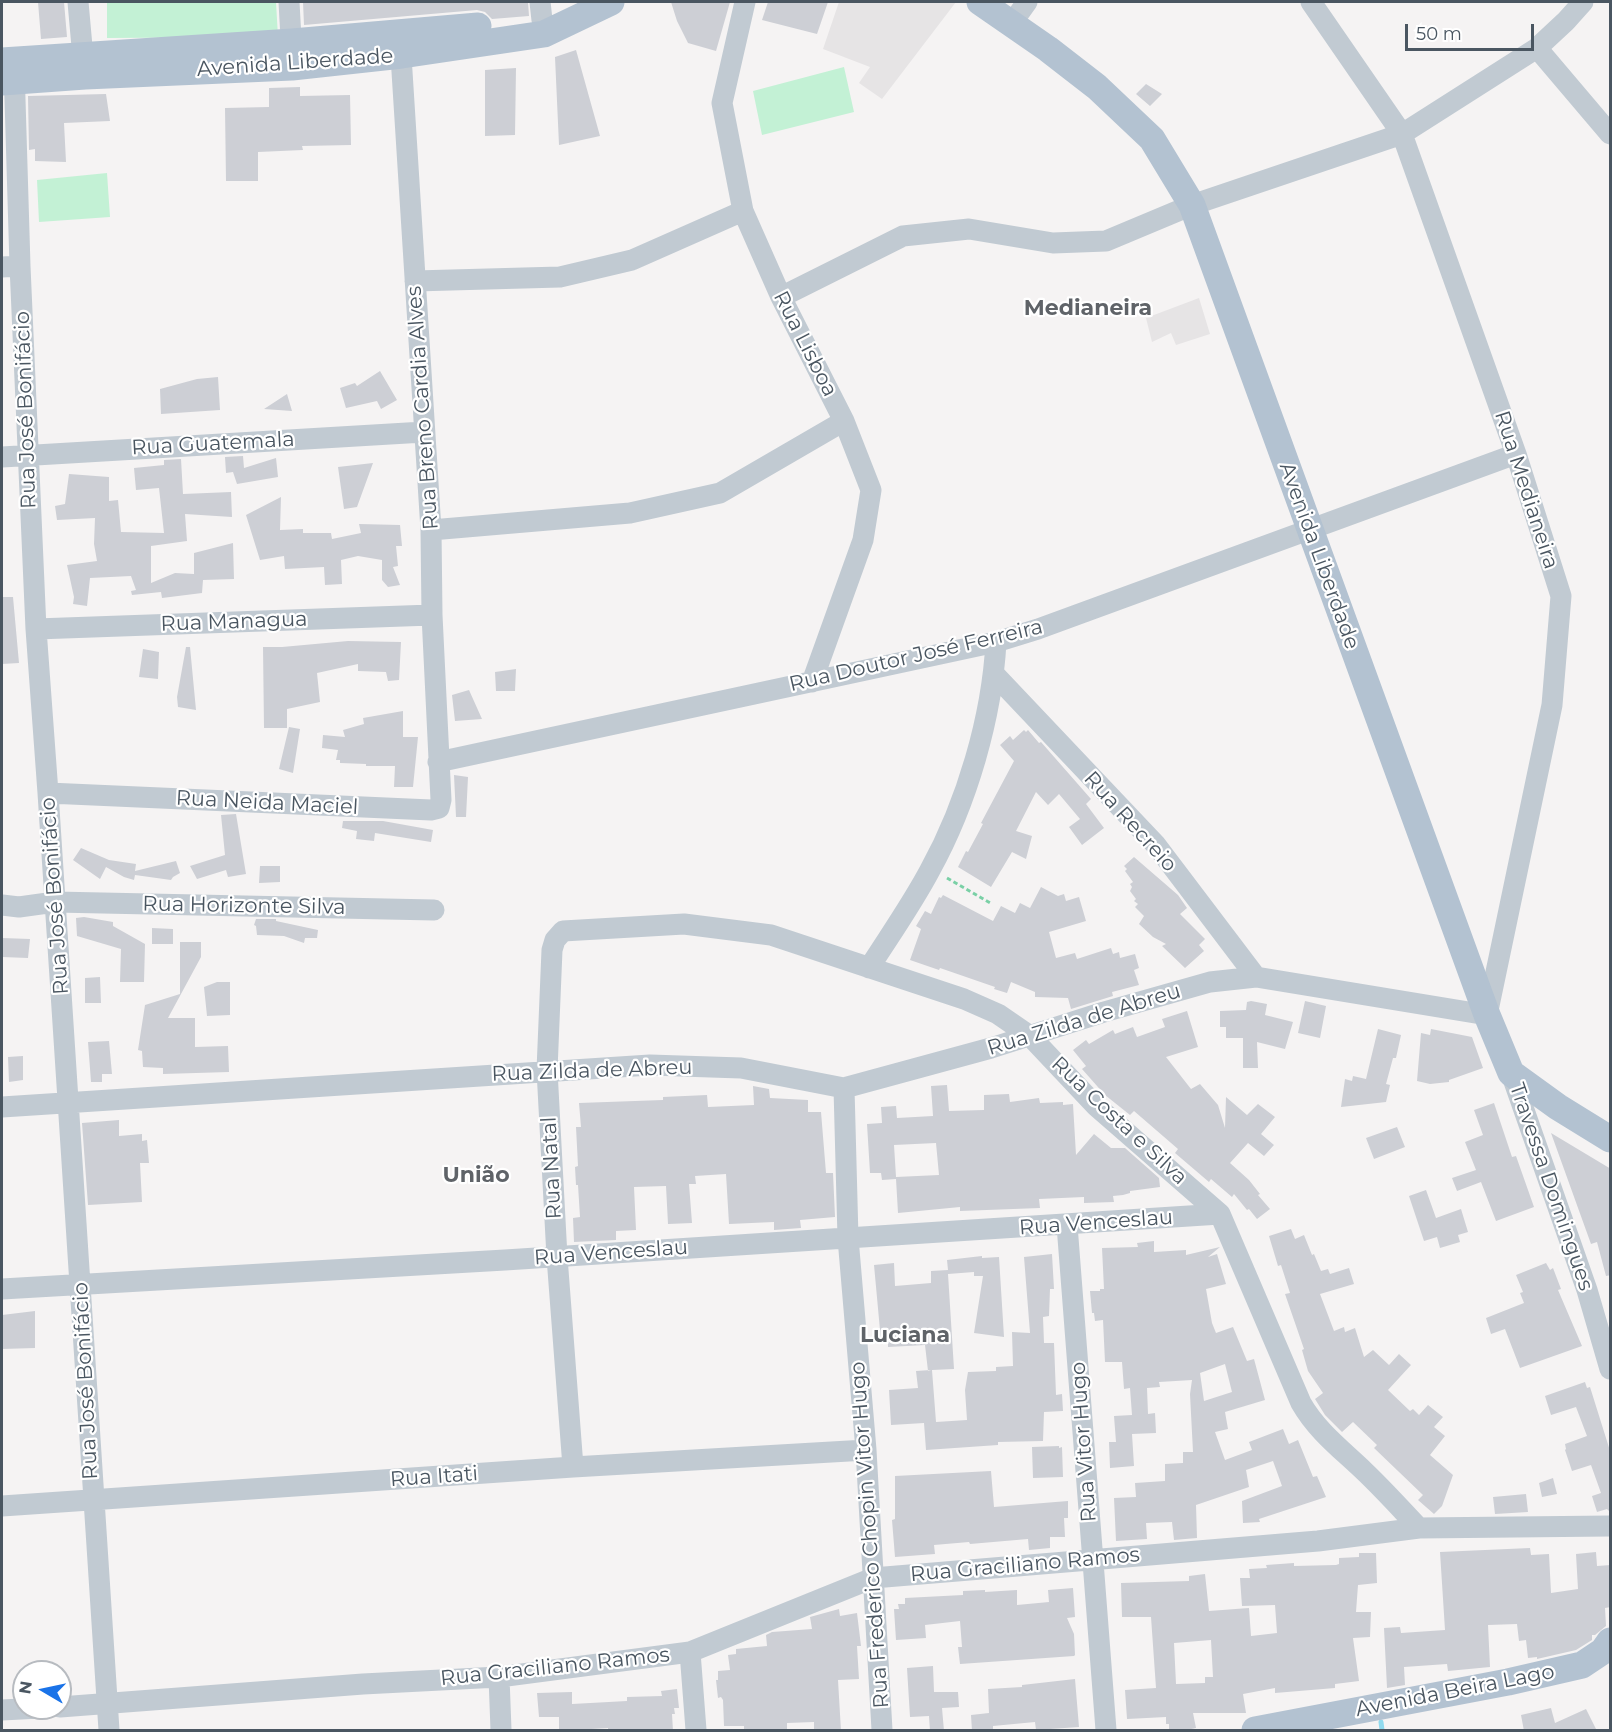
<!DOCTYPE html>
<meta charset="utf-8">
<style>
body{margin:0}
#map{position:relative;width:1612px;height:1732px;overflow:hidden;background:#f5f3f3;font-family:Montserrat,sans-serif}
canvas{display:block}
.frame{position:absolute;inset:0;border:3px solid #4a5661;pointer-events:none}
.north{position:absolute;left:12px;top:1660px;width:60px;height:60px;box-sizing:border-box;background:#fff;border:2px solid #b7bbc0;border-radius:50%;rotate:279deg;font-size:16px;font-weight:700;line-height:24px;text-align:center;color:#4a5661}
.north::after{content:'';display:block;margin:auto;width:21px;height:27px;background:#1a73e8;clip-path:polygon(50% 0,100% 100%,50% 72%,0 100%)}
.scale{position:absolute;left:1405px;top:24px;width:129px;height:27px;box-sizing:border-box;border:3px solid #4a5661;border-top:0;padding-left:8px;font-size:18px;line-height:21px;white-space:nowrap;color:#4a5661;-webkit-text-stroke:4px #fff;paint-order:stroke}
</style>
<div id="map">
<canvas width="1612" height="1732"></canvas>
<div class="frame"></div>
<div class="north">N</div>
<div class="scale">50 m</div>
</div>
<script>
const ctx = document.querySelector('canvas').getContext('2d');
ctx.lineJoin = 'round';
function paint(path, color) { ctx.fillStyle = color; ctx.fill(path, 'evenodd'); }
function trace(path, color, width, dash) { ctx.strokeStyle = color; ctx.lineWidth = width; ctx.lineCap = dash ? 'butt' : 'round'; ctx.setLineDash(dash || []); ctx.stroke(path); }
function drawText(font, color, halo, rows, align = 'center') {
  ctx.font = font + ' Montserrat,sans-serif'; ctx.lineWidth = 4.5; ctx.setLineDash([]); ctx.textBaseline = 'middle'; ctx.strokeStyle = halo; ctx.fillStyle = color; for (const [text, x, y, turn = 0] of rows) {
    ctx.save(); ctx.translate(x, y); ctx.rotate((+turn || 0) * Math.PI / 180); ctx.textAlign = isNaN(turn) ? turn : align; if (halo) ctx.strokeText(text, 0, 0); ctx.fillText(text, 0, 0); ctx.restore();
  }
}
paint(new Path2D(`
 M839,2H956L882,99L859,83L870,67L823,49Z
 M1199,298L1210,334L1176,345L1171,333L1152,342L1146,318Z`), '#e6e4e5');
paint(new Path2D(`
 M107,2H276L278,37L107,38Z
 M844,67L854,112L762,135L753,91Z
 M107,173L110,217L39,222L37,180Z`), '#c3f1d5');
trace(new Path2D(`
 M1381,1722L1382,1730`), '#90daee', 5);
paint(new Path2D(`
 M38,2H64L67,37L41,39Z
 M303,2H528L529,16L492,19L485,12L477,10L304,25Z
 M671,2H730L716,51L688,43L677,21Z
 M768,2H828L817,34L762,20Z
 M576,50L600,136L559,145L555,57Z
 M516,68L515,135L485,136V70Z
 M1146,84L1162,94L1150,106L1136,94Z
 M300,87V96L350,95L351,145L302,146L303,150L258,152V181H226L225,108L269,107V88Z
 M106,94L110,121L64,123L66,162L35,161V149L29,150L28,96Z
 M380,371L397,400L381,409L377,401L346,408L340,388L355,383L357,386Z
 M218,377L220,410L161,414L160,389L197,379Z
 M287,394L292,411L264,409Z
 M243,456L244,468L276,458L278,477L237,484L233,472L226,473L225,457Z
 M181,459L183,494L231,492L232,517L185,514L187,541L151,546V583L175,573L194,574V553L233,543L234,579L203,580L202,593L162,598L161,592L132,595L131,591L136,590L131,576L90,578L87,606L73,604L74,597L67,565L97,561L94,544L95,518L57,520L55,506L65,504L69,474L109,477V501L118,500L121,532L164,533L159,488L136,490L134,468L164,465V460Z
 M373,463L357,507L344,509L338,467Z
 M281,497L280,530L303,529V533H331L332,539L361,533L359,524L400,525L402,546H396L398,566L393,567L400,585L388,587L382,580V560L358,556L341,560L342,584L325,585L324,567L285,569L284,556L260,560L246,515Z
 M2,597H13L19,663L2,664Z
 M348,641L401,642L399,680L388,681L386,672L358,671V664L317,673L320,702L287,709V728H264L263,647H282Z
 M186,647H190L196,710L178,707L177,697Z
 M143,649L159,652L158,679L139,677Z
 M516,669L515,691H496L495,672Z
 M469,690L482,719L455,721L452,695Z
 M403,711V737H418L413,787H394L395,766H366V764L340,763V760H336L338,750L322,748L323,735L345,737L343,730L364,724L363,718Z
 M289,727L300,729L293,773L279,769Z
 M1024,730L1026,732L1028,730L1039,743L1041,742L1091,799L1086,804L1104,828L1082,845L1069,827L1080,819L1059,794L1048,805L1036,792L1016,831L1032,836L1026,859L1012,852L991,887L958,867L966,851L968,852L983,824L981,823L1014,761L1000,745L1010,736L1013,740Z
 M454,775L468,777L466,817H456Z
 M236,814L246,874L228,877L226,870L197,879L190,866L225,855L221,815Z
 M343,821H383L433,830L431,842L375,833L374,841L356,839L357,831L342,828Z
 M81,848L109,860L136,864L135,871L176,861L180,873L173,877L171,880L135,875L134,880L124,877L106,867L100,879L73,860Z
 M1134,857L1178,895L1187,908L1180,914L1205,939L1199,945L1204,951L1185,968L1162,946L1166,944L1153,937L1139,924L1144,916L1135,907L1138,904L1134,901L1136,899L1130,891L1132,887L1130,884L1133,882L1125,871L1127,869L1124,866Z
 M260,866H280V882L259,883Z
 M1041,887L1058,896L1064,894L1066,901L1079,897L1086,921L1049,932L1056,958L1075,953L1077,959L1111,948L1113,954L1119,952L1120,958L1135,954L1139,968L1134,970L1139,985L1112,992L1113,996L1071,1009L1068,998L1035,997V992L1011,982L1007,993L994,989L995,987L940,968L939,970L910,960L921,929L916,926L925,911L931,914L939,897L941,898L943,895L993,921L1001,906L1015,913L1020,903L1030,908Z
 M84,917L113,922V926L145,944L144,982H120L121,949L77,936L76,918Z
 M256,919H276V921L318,930L317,938H305L304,943L284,936L257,935L256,926L254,925Z
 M152,928L173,929V944H152Z
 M2,938L30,939L28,958L2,957Z
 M180,942H201V957L168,1018H195V1047L228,1046L229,1072L163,1074V1068L143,1067L142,1051L138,1050L145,1005L180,994Z
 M100,977L101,1003H85V978Z
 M217,982H230V1015L207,1016L204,987Z
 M1251,1001L1267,1004L1265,1015L1293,1022L1285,1049L1257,1042L1258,1068H1243V1038H1226V1027H1220V1011L1246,1010L1247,1002Z
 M1305,1001L1326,1006L1320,1038L1298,1033Z
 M1187,1011L1198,1047L1166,1057L1191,1089L1200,1084L1218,1105L1225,1128L1226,1097L1247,1115L1258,1104L1275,1117L1261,1134L1274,1145L1264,1156L1248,1143L1230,1163L1249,1180L1260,1194L1258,1195L1270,1209L1257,1219L1249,1209L1247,1210L1234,1194L1232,1197L1211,1179L1209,1182L1175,1153L1178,1149L1134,1111L1130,1115L1105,1095L1082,1069L1086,1066L1073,1050L1086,1040L1089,1044L1113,1030L1115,1034L1133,1027L1137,1037L1165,1027L1162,1019Z
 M1378,1029L1401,1035L1396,1058H1393L1386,1084L1390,1085L1386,1102L1341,1107L1345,1079L1352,1081L1353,1076L1366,1079Z
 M1431,1029L1472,1037L1483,1068L1449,1080V1082L1430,1084L1417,1081L1421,1033L1430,1035Z
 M109,1041L112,1074H102V1082H91L88,1042Z
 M23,1056V1080L9,1082L8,1057Z
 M947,1085L949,1111L984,1110V1095L1009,1094L1010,1102L1039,1098L1040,1103L1063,1102V1105L1073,1104L1076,1155L1094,1134L1111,1148H1125L1159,1178L1160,1187L1130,1191V1193L1123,1195L1113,1196L1114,1202L1084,1203V1197L1039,1199L1040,1208L960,1211V1207L898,1213L896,1179L882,1180L881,1173H870L867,1124L882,1123L881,1107L896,1106L897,1118L933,1116L931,1086ZM936,1143L939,1175L896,1177L894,1145Z
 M753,1086L769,1089L770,1098L808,1100V1112H821L826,1173H833L835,1217L800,1220L801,1228L774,1230V1222L729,1224L726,1174L695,1176L696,1184H689L692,1223L668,1224L666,1186L634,1187L636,1230L616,1231V1240L574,1242L573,1218L580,1217L578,1185H576L575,1167L578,1166L576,1127H581L579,1103L663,1100V1097L707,1095L708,1107L754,1105Z
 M1494,1103L1512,1157L1516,1156L1534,1207L1496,1221L1481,1182L1457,1191L1452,1178L1476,1170L1465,1142L1483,1135L1474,1110Z
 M119,1120V1136L142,1134V1141L147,1140L149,1163H140L142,1202L88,1205L82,1123Z
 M1397,1127L1405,1147L1374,1159L1366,1138Z
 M1551,1133L1611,1169V1275L1606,1276L1597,1242L1591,1244Z
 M1426,1190L1436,1218L1461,1209L1468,1232L1458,1235L1460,1242L1440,1248L1437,1237L1424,1241L1409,1196Z
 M1291,1229L1295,1239L1304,1235L1312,1255L1314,1254L1321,1271L1328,1269L1330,1274L1349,1268L1354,1284L1320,1294L1334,1331L1344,1327L1345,1332L1355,1328L1364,1357L1373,1350L1389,1365L1399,1354L1411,1365L1388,1390L1410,1411L1413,1409L1419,1415L1428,1405L1443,1417L1434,1427L1445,1436L1430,1455L1453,1475L1442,1506L1434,1514L1418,1500L1423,1495L1374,1448L1377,1445L1353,1422L1342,1432L1325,1415L1315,1399L1323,1393L1308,1371L1302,1350L1304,1349L1285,1294L1290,1293L1281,1265L1278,1266L1269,1236Z
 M1154,1241V1252L1186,1250V1255L1220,1247L1208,1257L1217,1254L1226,1284L1206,1289L1212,1323L1216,1333L1233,1327L1247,1361L1254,1359L1265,1400L1225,1412L1228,1429L1215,1432L1225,1460L1252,1450L1249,1442L1283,1429L1289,1444L1298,1440L1313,1477L1317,1476L1326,1497L1259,1519L1260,1522L1243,1523L1242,1501L1282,1486L1273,1461L1246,1470L1249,1487L1196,1505L1197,1538L1174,1540L1172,1522L1146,1523L1147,1539L1116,1541L1114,1498L1136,1497L1135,1483L1165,1481V1464L1183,1463V1452H1193L1190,1394L1192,1380L1159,1382L1160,1387L1147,1388L1148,1414L1155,1413L1156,1433L1132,1434L1134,1466L1110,1468L1109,1442H1116L1114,1416L1132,1415L1130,1388L1124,1389L1122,1362H1105L1103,1320L1095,1321L1094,1313H1092L1090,1291H1100V1289H1104L1102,1248L1138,1247L1137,1243ZM1225,1364L1232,1392L1204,1401L1200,1373Z
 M1052,1254L1054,1289H1050L1049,1316L1043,1317L1044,1343H1054L1056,1395L1062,1394L1063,1411L1044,1412L1043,1441L998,1442V1445L926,1450L924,1423L891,1425L889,1390L918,1388L916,1371L931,1370L928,1371L925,1345L888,1347V1340L881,1341L874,1265L894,1263L895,1286L931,1283V1271L948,1270L947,1260L982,1256V1258L999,1257L1004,1337L974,1333L983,1276H974V1272L948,1274L954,1369L932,1370L936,1422L967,1420L965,1390L968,1372L996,1371V1367L1013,1366L1012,1332L1030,1333L1024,1257Z
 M1546,1263L1550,1270L1553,1268L1561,1289L1558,1290L1582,1346L1520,1368L1505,1329L1491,1334L1486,1318L1524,1303L1520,1293L1523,1292L1516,1275Z
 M35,1311V1348L2,1349V1315Z
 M1585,1382L1587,1388L1590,1387L1611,1454V1513L1607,1509L1597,1512L1592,1496L1601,1493L1591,1465L1572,1471L1565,1450L1566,1449L1565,1444L1587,1436L1576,1407L1551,1415L1545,1396Z
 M1059,1446V1448L1062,1447L1063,1477L1033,1478L1032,1447Z
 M991,1471L994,1507L1068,1501V1518H1064L1065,1537H1050V1548L1029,1550L1028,1539L970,1544L969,1542L934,1545L935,1554L895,1557L892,1520L895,1519V1476Z
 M1553,1478L1557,1494L1542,1497L1539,1483Z
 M1526,1494L1528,1512L1495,1514L1493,1497Z
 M1530,1548L1531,1555L1549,1554L1551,1593L1578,1589L1576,1554L1596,1552L1597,1566L1611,1565V1607L1605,1608L1606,1626L1595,1635H1592V1640L1576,1650L1537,1659V1657L1528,1658L1526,1640L1519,1641L1517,1624L1488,1625L1490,1667L1448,1671L1447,1664L1404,1667L1405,1685L1387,1688L1384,1628L1400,1627L1401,1633L1445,1630L1440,1552Z
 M1359,1553H1376L1377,1583L1358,1585L1356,1612H1371L1370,1637L1353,1638L1359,1681L1335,1684V1688L1275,1693V1688L1243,1694L1246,1713H1193L1196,1728L1182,1731H1169V1724H1166V1717L1127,1719L1125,1690L1156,1688L1151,1617H1122L1121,1583L1189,1581V1576L1205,1574L1209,1611L1249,1608L1251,1636L1277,1633L1275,1605L1242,1606L1240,1578H1250L1249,1569L1267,1568L1266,1565L1294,1563V1566L1336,1565L1339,1564V1558L1359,1557ZM1211,1640L1213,1677H1205V1683L1176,1684L1174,1643Z
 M1073,1588L1075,1617L1067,1618L1074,1634L1075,1655L1074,1656L960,1664L958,1647H962L960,1621L925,1625L926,1638L896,1640L894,1609H899L898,1604H905V1598L963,1595V1591L985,1590V1592L1017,1590V1605L1049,1602L1048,1590Z
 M839,1609L840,1616L857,1613L861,1646H857L859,1679L838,1680L841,1731H814V1722L787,1723V1731H744V1726H724L723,1700L721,1697L718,1698L716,1680H718V1671L730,1670L728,1655L736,1654V1649L767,1646L766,1635L772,1632L812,1629L810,1617Z
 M933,1666L934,1692H958L959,1707L942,1708L944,1731H930L929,1716L910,1717L907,1668Z
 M1075,1679L1079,1727L1036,1730L1035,1722L993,1726V1731H972L971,1715L989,1713L988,1689L1022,1687V1685Z
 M677,1689L679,1708H674L675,1714H672L673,1731H608V1728L559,1731V1717H539L537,1693L572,1692V1704L627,1701V1697L662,1696L661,1691Z
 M1551,1708L1555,1723L1586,1709L1597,1731H1524L1521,1715Z`), '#cdcfd5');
trace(new Path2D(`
 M947,878L992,904`), '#7ad0a6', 3, [4.5, 3]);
trace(new Path2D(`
 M78,2L84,69
 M289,2L292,57
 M540,2L542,20
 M745,2L722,103L743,211L781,297L844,421L871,490L863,540L812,682
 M1012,23L1027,2
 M1537,48L1610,134
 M14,66L20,266L36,629L48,793L109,1730
 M2,267L20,266
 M415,281L560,277L632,260L743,211
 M781,297L903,236L969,229L1053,243L1106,241L1192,205L1402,134L1537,48L1566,21L1583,2
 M2,457L424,432
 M431,530L630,513L720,493L844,421
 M36,629L432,615
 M995,675L1156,845L1256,977
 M438,762L996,642L1038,629L1516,454
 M48,793L431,810L439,808L441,800L432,615L431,530L400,40
 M2,905L19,907L55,902L434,910
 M869,968C890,935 912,904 930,870C967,803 992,717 996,642
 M1511,1073L1587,1290L1610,1369
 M844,1088L848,1238L866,1450L882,1730
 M2,1107L650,1065L741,1068L844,1088L991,1048L1104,1012L1210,982L1256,977L1487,1015L1552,705L1561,596L1516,454L1402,134L1311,2
 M1067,1225L1106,1730
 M2,1289L505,1260L1220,1214
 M573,1467L557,1257L547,1070L552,950L555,940L563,931L684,924L771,935L964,999L998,1014L1030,1036L1096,1106L1220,1214L1301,1403C1317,1431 1341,1449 1364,1471C1383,1489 1401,1509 1419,1528
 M2,1506L573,1467L866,1450
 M690,1652L696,1730
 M499,1677L501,1730
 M60,1707L363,1684L499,1677L690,1652L873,1578L1318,1541L1419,1528L1610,1526
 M2,1710L40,1708`), '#c1cad2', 21);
trace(new Path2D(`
 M980,2L1048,49L1097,87L1152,139L1192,205L1487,1015L1511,1073L1558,1107L1610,1139
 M2,61L292,42L478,26
 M2,82L85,76L292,67L402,55L544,34L611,2
 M1255,1730L1508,1682L1582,1665L1603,1651L1610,1641`), '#b3c2d1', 27);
drawText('21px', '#4a5661', '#fff', [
 ["Avenida Liberdade",295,63,-4],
 ["Rua Lisboa",805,344,63],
 ["Rua Breno Cardia Alves",423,408,-94],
 ["Rua José Bonifácio",26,410,-92],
 ["Rua Guatemala",213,444,-3],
 ["Rua Medianeira",1526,490,72],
 ["Avenida Liberdade",1319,556,70],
 ["Rua Managua",234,622,-2],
 ["Rua Doutor José Ferreira",916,656,-13],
 ["Rua Neida Maciel",267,803,3],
 ["Rua Recreio",1130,822,48],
 ["Rua José Bonifácio",55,896,-94],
 ["Rua Horizonte Silva",244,906,1],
 ["Rua Zilda de Abreu",1084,1020,-17],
 ["Rua Zilda de Abreu",592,1071,-2],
 ["Rua Costa e Silva",1119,1121,43],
 ["Rua Natal",552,1168,-93],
 ["Travessa Domingues",1551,1187,71],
 ["Rua Venceslau",1096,1223,-4],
 ["Rua Venceslau",611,1253,-4],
 ["Rua José Bonifácio",86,1381,-93],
 ["Rua Vitor Hugo",1084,1442,-94],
 ["Rua Itati",434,1477,-4],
 ["Rua Frederico Chopin Vitor Hugo",870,1535,-94],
 ["Rua Graciliano Ramos",1025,1565,-5],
 ["Rua Graciliano Ramos",555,1667,-6],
 ["Avenida Beira Lago",1455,1691,-11]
]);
drawText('bold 22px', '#5f6368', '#fff', [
 ["Medianeira",1088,309],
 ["União",476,1176],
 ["Luciana",905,1336]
]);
</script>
